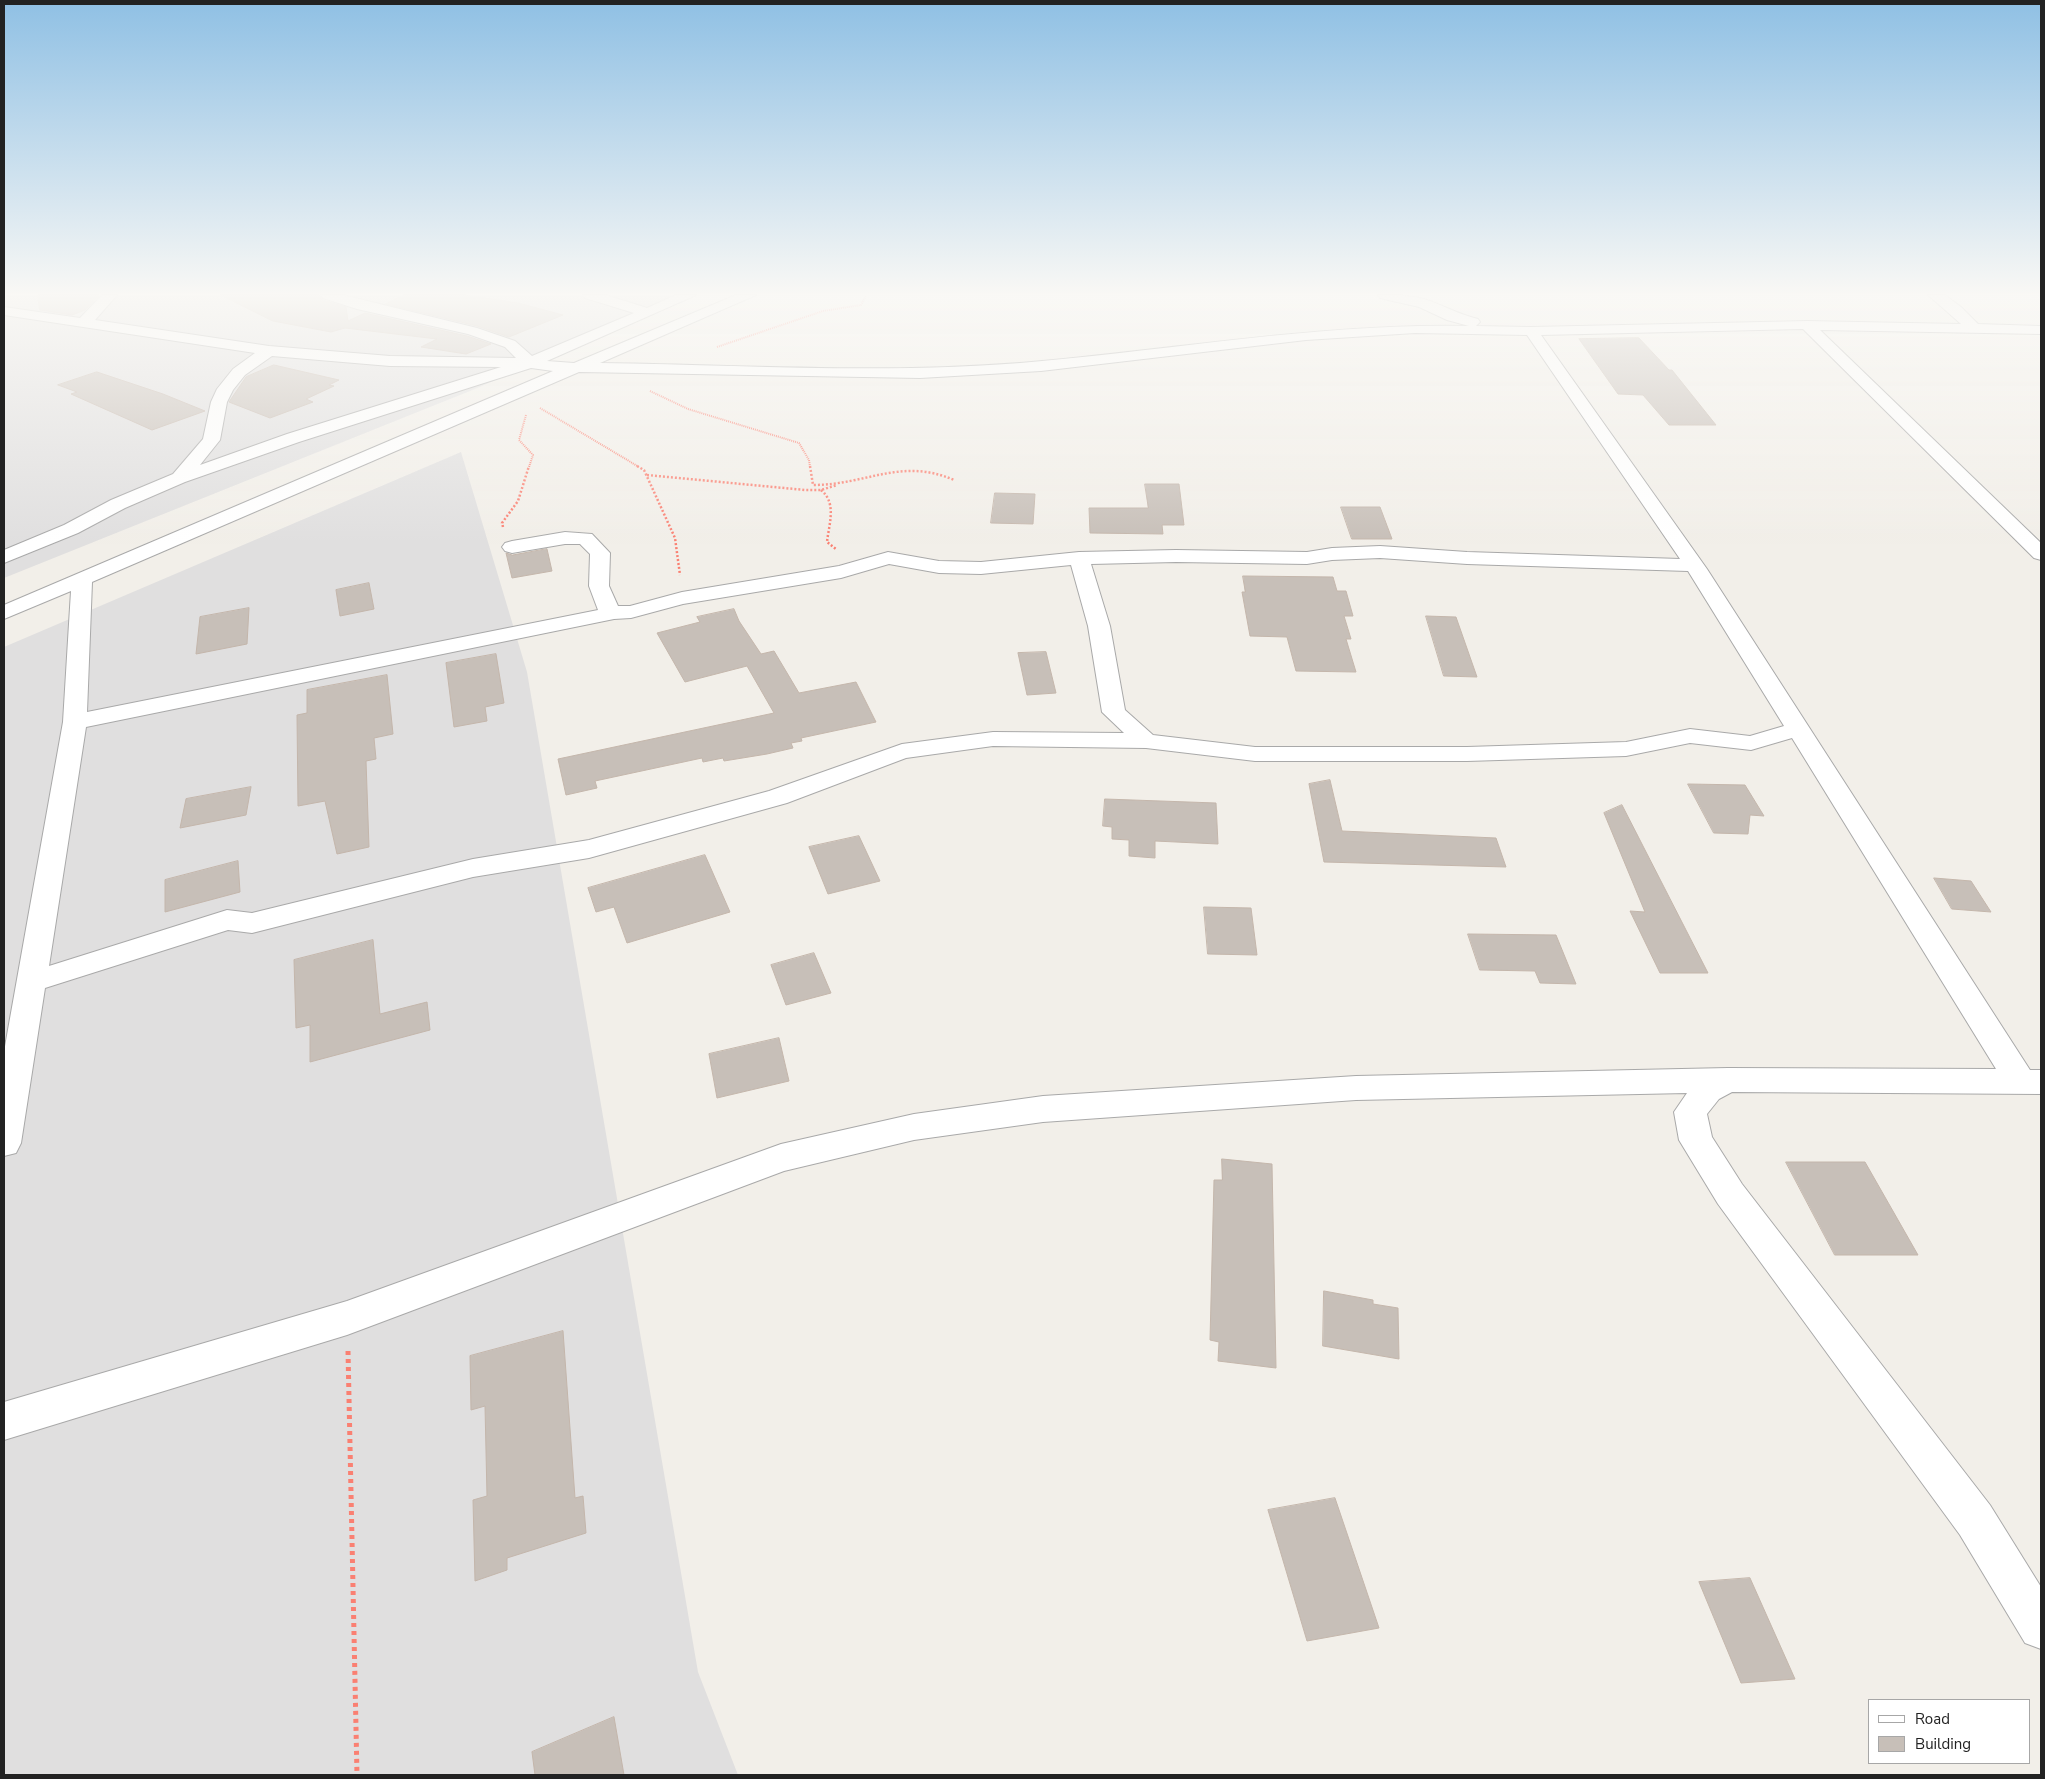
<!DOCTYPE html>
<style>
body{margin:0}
#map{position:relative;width:2045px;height:1779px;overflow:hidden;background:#f2efe9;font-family:"Nunito Sans",sans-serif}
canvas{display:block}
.frame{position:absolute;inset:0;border:5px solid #222;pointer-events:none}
.legend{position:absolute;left:1868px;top:1699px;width:162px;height:65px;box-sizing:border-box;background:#fff;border:1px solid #a7a7a7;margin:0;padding:6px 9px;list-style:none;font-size:15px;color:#222}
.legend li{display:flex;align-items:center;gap:10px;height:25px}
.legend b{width:25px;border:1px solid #a7a7a7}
</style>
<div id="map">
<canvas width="2045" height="1779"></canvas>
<div class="frame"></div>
<ul class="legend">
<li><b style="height:6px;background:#fff"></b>Road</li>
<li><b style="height:14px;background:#c7bfb8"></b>Building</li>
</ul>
</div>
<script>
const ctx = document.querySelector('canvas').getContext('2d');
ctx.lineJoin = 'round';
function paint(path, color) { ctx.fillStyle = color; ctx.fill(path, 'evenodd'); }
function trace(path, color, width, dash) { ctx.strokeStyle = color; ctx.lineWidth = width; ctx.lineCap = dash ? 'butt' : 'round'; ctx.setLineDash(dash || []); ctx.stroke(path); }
paint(new Path2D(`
 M4,295H699L470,391L4,578Z
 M461,452L527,672L698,1672L738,1775H4V647Z`), '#e0dfdf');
const building = new Path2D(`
 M38,295H99L85,310L72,315L40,310Z
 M221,295H319L322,300L346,307L348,321L365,313L467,336L491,344L466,354L421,347L437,339L345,328L331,332L273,321Z
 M404,295H465L518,303L563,315L509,337L477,326L386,304Z
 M1639,338L1669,370H1672L1716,425H1669L1643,395L1618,394L1579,339Z
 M274,365L339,380L329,385L334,386L306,399L313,402L270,418L229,402L246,377Z
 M97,372L163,394L205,411L152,430L71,394L77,392L58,385Z
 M1145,484H1179L1184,525H1162L1163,534L1090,533L1089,508H1148Z
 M995,493L1035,494L1033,524L991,523Z
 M1341,507H1380L1392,539H1352Z
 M547,549L552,571L512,578L506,553L512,555Z
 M1243,576L1333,577L1337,591H1346L1353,616H1344L1351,639H1346L1356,672L1296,671L1287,637L1250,636L1242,592H1245Z
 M369,583L374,609L340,616L336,590Z
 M249,608L247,644L196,654L200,617Z
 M734,609L739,621L761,654L774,651L799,693L856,682L876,722L801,738L802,741L791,743L793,748L767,754L724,761L723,758L703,762L702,758L595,781L597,788L566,795L558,759L774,713L747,666L685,682L657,633L700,622L697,617Z
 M1426,616L1456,617L1477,677L1444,676Z
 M1046,652L1056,693L1027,695L1018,653Z
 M496,654L504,703L485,707L487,721L454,727L446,663Z
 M387,675L393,734L374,738L376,759L366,761L369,847L337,854L325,801L298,806L297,715L307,713V690Z
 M1330,780L1342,831L1496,838L1506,867L1324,862L1309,784Z
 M1688,784L1745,785L1764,816L1750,815L1748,834L1714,833Z
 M251,787L246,815L180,828L186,799Z
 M1105,799L1216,803L1218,844L1155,841V858L1129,856V840L1112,839V827L1103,826Z
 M1622,805L1708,973H1660L1630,911L1645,912L1604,813Z
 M859,836L880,881L828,894L809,847Z
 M705,855L730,912L627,943L614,907L596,912L588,888Z
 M238,861L240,892L165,912V880Z
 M1934,878L1971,881L1991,912L1952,909Z
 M1204,907L1251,908L1257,955L1208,954Z
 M1468,934L1556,935L1576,984L1540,983L1535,971L1480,970Z
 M373,940L380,1014L427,1002L430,1030L310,1062V1025L296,1028L294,960Z
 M814,953L831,993L786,1005L771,965Z
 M779,1038L789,1081L717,1098L709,1054Z
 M1222,1159L1272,1164L1276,1368L1218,1361L1219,1342L1210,1340L1214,1180H1222Z
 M1786,1162H1865L1918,1255H1835Z
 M1324,1291L1373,1300V1304L1398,1308L1399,1359L1323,1346Z
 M563,1331L575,1498L583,1496L586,1533L507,1558V1570L475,1581L473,1500L487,1496L485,1406L471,1410L470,1356Z
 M1335,1498L1379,1628L1307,1641L1268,1510Z
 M1750,1578L1795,1679L1741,1683L1699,1582Z
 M614,1717L624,1775H535L532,1752Z`);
paint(building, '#c7bfb8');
trace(building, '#c4b6ab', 1);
const minor = new Path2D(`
 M102,295H117L95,320L269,346L390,356L516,358L505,347L468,334L357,309L323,298L321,295H343L477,328L515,341L532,356L634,313L585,298L583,295H606L647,308L676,295H696L547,361L574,363L736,295H756L600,363C747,365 896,375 1042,361C1185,348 1326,323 1469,326L1447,320L1419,307L1380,298L1378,295C1396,295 1413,295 1430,301C1446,307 1461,315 1478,319L1480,322L1476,326L1531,327L1807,321L1961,324L1928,295H1945L1961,307L1978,324L2041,326V334L1820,330L2041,543V560L2034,558L1803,329L1541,335L1707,569L2030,1070H2041V1094L1732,1092L1719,1099L1707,1114L1712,1137L1742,1184L1990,1505L2041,1587V1649L2025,1643L1960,1535L1718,1204L1679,1140L1674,1112L1687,1093L1356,1100L1043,1122L914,1140L784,1171L347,1335L4,1440V1402L347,1301L781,1144L914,1114L1043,1096L1356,1076L1728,1068L1996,1069L1792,738L1751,750L1690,743L1626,756L1467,761H1255L1146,748L993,746L906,758L787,803L589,858L473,877L252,933L228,930L45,988L21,1143L16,1153L4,1156V1052L63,722L71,591L4,619V605L553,371L531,368L299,442L185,482L125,508L78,533L4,563V550L64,525L111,500L173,474L203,439L211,402L217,389L233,369L255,353L4,315V307L80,318ZM1415,333L1527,335L1680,559L1467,552L1380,546L1332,548L1307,552L1176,550L1079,552L981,562L939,561L888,552L839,566L682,592L630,606H618L609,586L610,553L592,534L565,532L512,541L505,543L502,547L505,551L512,553L565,544H580L590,554L589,586L598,610L87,712L92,582L579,372L920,378L1041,371L1306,340ZM272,356L390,366L501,367L287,434L200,465L220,440L227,402L233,390L245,375ZM1380,558L1467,564L1688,571L1784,726L1750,736L1690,729L1626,742L1467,747H1255L1153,735L1125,710L1110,626L1091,564L1176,562L1307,564L1332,560ZM889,564L939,573L981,574L1071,565L1088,626L1102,712L1124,733L993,732L902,744L769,791L589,840L473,859L252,913L227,910L49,966L86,727L614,619L631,618L683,604L841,578Z`);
trace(minor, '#a9a9a9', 2);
trace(new Path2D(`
 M717,347L823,311L861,305L866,295
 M650,391L688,409L799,443L809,460L810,467
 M540,408L639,467
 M526,415L519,440L533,455L529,467`), '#fa8072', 2, [1, 1]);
trace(new Path2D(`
 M637,466L644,470L675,538L680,575
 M810,466L813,485C867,485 901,457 954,480
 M647,475L805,490H821L837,485
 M821,490C837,503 829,524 827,542L836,549
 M503,527L502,523L518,501L529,466`), '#fa8072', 2.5, [2, 2]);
trace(new Path2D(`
 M348,1351L357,1775`), '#fa8072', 5, [4, 4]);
paint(minor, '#fff');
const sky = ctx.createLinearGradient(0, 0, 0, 544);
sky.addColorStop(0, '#8fc0e4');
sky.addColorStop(0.54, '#f9f8f5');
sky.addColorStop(1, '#f9f8f500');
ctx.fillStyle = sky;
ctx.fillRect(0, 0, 2045, 544);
</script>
